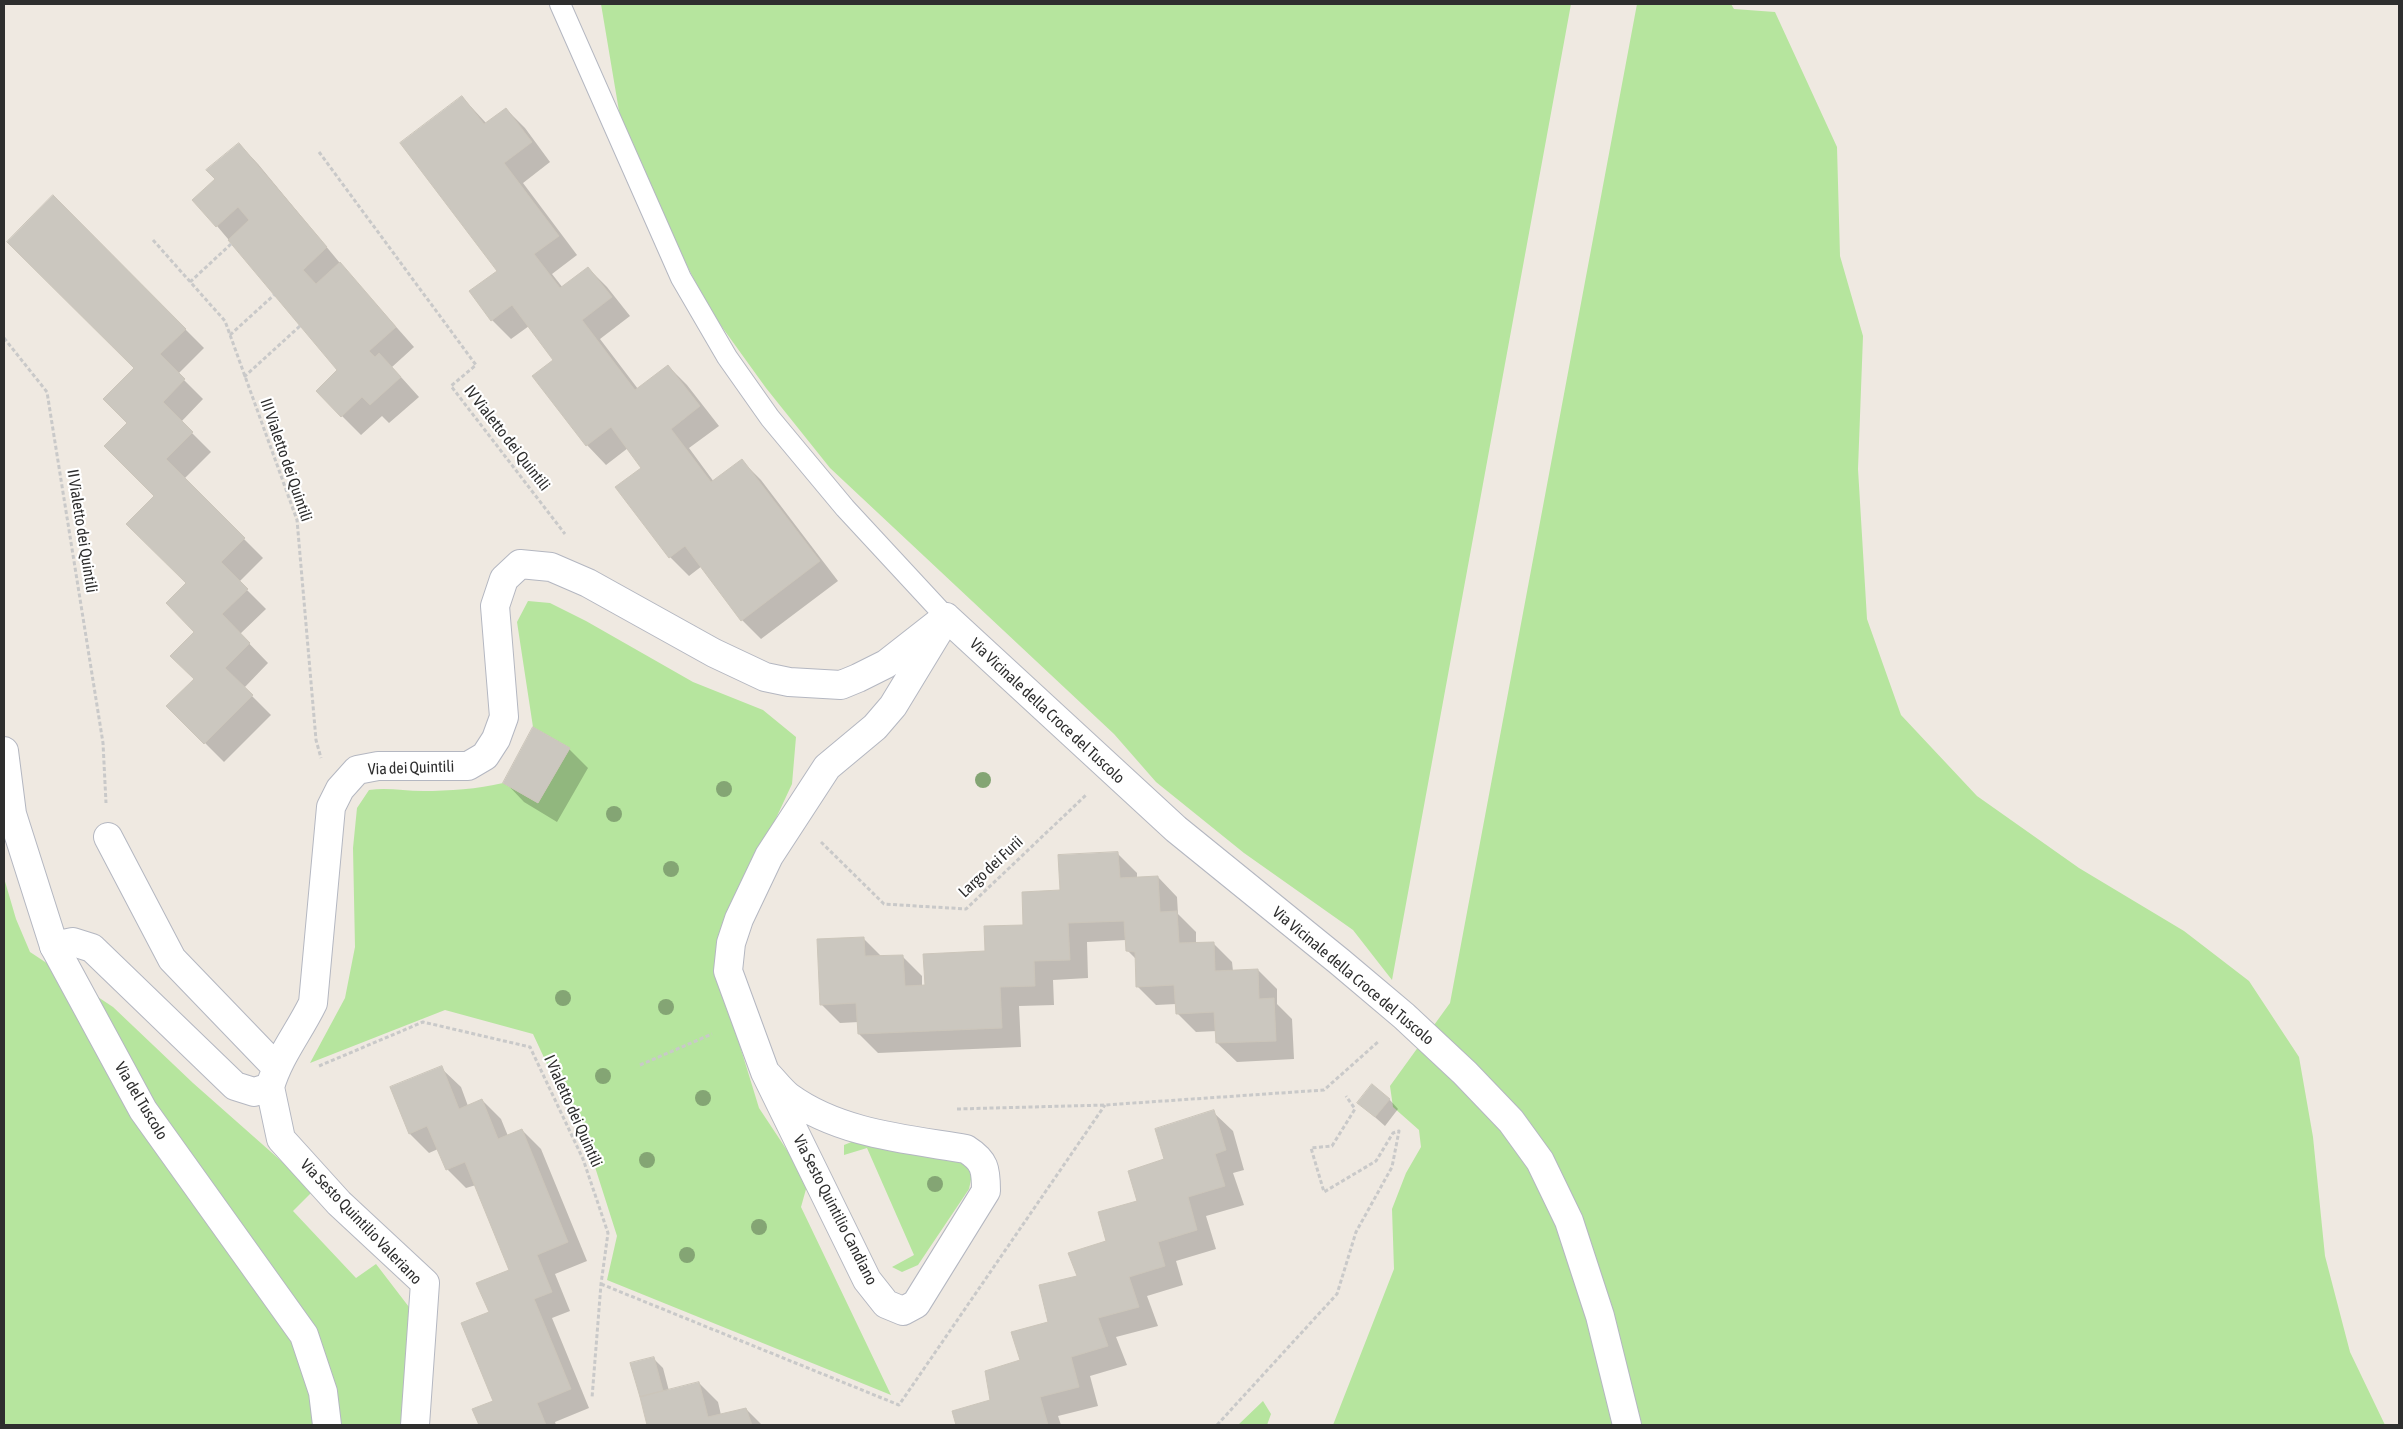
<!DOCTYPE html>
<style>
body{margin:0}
#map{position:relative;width:2403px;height:1429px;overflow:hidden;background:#efe9e1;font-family:"Asap Condensed",sans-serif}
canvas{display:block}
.frame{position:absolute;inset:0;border:5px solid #2e2e2e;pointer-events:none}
</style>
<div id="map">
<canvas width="2403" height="1429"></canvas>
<div class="frame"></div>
</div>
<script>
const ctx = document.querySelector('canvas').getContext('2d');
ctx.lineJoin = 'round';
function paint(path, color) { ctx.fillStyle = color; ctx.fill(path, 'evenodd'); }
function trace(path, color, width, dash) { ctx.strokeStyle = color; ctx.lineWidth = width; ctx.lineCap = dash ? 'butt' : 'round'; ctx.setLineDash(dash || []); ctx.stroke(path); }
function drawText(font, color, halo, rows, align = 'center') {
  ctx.font = font + ' "Asap Condensed",sans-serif'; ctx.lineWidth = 4.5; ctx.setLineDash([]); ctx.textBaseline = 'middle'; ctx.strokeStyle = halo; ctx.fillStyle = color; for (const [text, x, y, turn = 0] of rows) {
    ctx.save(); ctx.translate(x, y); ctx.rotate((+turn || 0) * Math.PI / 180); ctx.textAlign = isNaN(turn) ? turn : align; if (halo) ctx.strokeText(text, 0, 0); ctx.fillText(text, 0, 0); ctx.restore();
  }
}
paint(new Path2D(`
 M601,4H1571L1392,980L1353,930L1244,853L1156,782L1114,734L830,468L766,388L709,309L667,226L620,117Z
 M1637,4H1731L1734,9L1775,12L1837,147L1840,256L1863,336L1858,469L1867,619L1901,715L1977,796L2079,868L2184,931L2249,981L2299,1057L2313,1137L2325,1256L2350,1352L2385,1425H1333L1394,1269L1392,1209L1406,1173L1421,1147L1419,1130L1393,1107L1390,1086L1450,1003Z
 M528,601L550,603L586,621L693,682L763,710L796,737L792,784L771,829L717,971L759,1108L808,1182L801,1207L891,1395L607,1280L617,1236L595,1167L533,1034L445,1010L310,1063L345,998L355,947L353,848L357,808L369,790C387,787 404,791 423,791C449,791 478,789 503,783L538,803L570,748L533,727L517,622Z
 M4,878L16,919L30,952L113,1007L193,1083L314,1190L293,1211L356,1278L376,1264L422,1324L413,1373L402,1402L401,1425H4Z
 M854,1141L957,1158L967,1165L972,1175L969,1189L918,1265L902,1272L892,1267L914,1255L867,1148L844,1155V1145Z
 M1263,1401L1271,1414L1267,1425H1238Z`), '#b6e59e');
paint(new Path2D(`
 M462,97L487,124L506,109L525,128L550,162L523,183L577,255L552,274L563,288L588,268L607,287L630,316L600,339L638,389L668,366L687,385L719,426L689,448L714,482L742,461L761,480L838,581L761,639L742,620L702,566L689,576L670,557L643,468L628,448L606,465L587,445L534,376L555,360L529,326L511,339L492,320L499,271Z
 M239,144L258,164L344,268L414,347L392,367L419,397L389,423L382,416L361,435L342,416L339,370L217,226V179Z
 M53,197L204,348L178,374L203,399L181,422L211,452L184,479L263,558L239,582L266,609L240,634L268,663L244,688L271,715L224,762L168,706L195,679L196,632L188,583L129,423L135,368Z
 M569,749L588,768L557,822L524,802L505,782Z
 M1118,854L1137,873V878L1158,877L1177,897L1178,914L1196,932V944L1213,943L1232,962L1233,971L1258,970L1277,989V1004L1292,1019L1294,1059L1237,1062L1217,1043V1031L1196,1032L1177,1013L1176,1004L1156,1005L1137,986V960L1127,950L1126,940L1087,942L1088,978L1053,980L1054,1005L1019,1006L1021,1047L878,1053L859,1034V1022L840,1023L821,1004L863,938L882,957L902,956L922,976V987L986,952L1024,926L1062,891Z
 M441,1068L461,1087L468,1106L482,1100L501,1119L508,1136L522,1130L541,1149L587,1261L555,1274L570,1311L552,1318L589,1408L555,1422L556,1425H480L474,1410L494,1402L490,1312L510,1271L476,1185L466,1188L447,1169L438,1149L429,1153L410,1134L392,1088Z
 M1389,1099L1398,1109L1385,1126L1359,1103Z
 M1213,1112L1233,1131L1244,1170L1233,1173L1244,1205L1206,1216L1216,1249L1176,1261L1183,1285L1147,1296L1158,1326L1116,1337L1127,1365L1090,1376L1098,1406L1058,1416L1061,1425H957L953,1412L991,1401L1050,1323L1078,1277L1138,1202L1166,1160Z
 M653,1358L663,1368L669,1391L699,1383L718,1402L721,1415L746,1409L762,1425H648L632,1364Z`), '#0003');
const building = new Path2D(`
 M462,96L484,124L506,108L532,142L504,163L559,236L534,254L560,288L588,267L612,297L582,320L635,390L668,365L700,406L671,429L711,482L742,459L820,561L741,621L685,546L669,558L615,487L641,468L611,427L586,446L532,376L553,360L512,305L491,321L469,291L497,271L400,143Z
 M239,143L327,247L303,270L316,284L340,262L396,327L369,351L375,357L379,353L401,377L370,405L362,397L341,417L316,391L337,370L228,240L249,220L238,207L216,227L192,200L215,179L206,170Z
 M53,195L186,329L160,354L185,379L163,402L193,432L166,459L245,538L221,562L248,589L222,614L250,643L225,668L253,695L204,744L166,706L194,679L170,656L194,632L166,603L186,583L126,524L154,496L104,446L127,423L103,399L134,368L7,242Z
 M533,727L570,748L538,803L503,783Z
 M1118,852L1120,878L1158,876L1160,912L1177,911L1179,943L1214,942L1215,971L1258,969L1259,999L1274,998L1276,1041L1216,1043L1214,1012L1176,1014L1174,985L1136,987L1135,952L1126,951L1124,921L1068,923L1070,960L1034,961L1035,986L1000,987L1002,1028L858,1034L856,1003L820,1005L817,939L864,937L865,956L903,955L905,986L925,985L923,954L985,951L984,926L1023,925L1022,892L1060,890L1058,855Z
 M442,1066L459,1109L482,1099L498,1139L522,1129L568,1242L537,1255L552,1292L534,1299L571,1389L537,1403L546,1425H479L472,1409L493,1401L461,1323L489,1312L476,1283L509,1270L465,1162L446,1170L427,1126L409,1134L390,1087Z
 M1372,1084L1390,1099L1375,1117L1357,1103Z
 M1214,1110L1226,1150L1215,1154L1225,1186L1188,1197L1197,1230L1158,1242L1165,1266L1129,1277L1139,1307L1098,1318L1108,1346L1071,1357L1079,1387L1040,1397L1048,1425H956L952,1411L990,1400L985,1371L1020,1360L1011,1332L1048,1322L1039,1285L1077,1276L1068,1253L1106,1241L1098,1212L1137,1201L1128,1171L1164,1159L1155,1129Z
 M654,1357L663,1391L640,1397L630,1363Z
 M699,1382L708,1417L746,1408L752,1425H647L640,1397Z`);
paint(building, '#cbc7bf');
trace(building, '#cbc5ba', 1);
const lane = new Path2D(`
 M560,4L681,278L727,357L770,418L845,508L946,617`);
const street = new Path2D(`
 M946,617L1176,829L1340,962L1404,1016L1465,1073L1511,1121L1540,1161L1569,1221L1600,1316L1627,1425
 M108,837L172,959L276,1067
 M54,946L73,942L92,948L235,1086L254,1092L270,1087C279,1056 299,1032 313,1003L331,807L340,789L357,770L378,766H468L485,756L496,739L504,717L495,606L504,579L520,564L551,567L588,583L714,653L765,677L789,682L841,685L858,678L886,664L946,617
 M765,1072C773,1080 781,1091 789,1097C840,1134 907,1139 966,1149C985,1161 986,1169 986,1191L916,1304L903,1311L886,1304L867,1280L765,1072L728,971L731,943L739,919L769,856L827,767L875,727L893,706L941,627
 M270,1087L281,1139L339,1203L425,1283L415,1425`);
const secondary = new Path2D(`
 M4,751L12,814L54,946L143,1110L304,1335L323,1392L327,1425`);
trace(lane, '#b4b7c1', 22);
trace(street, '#b4b7c1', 30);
trace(secondary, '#b4b7c1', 30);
trace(new Path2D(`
 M319,152L476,365L451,386L565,534
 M153,240L225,321L297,520L316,740L321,758
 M190,282L231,244
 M230,335L274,295
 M4,338L47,392L103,743L106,803
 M244,377L300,326
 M821,842L884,904L966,909L1086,795
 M640,1065L712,1034
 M319,1066L423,1022L530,1047L583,1159L608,1233L601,1284L592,1398
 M957,1109L1105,1105L1324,1090L1379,1041
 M601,1284L899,1405L1105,1105
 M1217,1425L1337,1294L1356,1232L1392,1167L1399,1131L1393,1133L1376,1161L1324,1192L1311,1148L1332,1146L1355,1109L1346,1096`), '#c9c9c9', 3, [4, 2.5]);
trace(lane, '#fff', 20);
trace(street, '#fff', 28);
trace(secondary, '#fff', 28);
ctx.fillStyle = '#84a574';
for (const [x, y] of [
 [983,780],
 [724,789],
 [614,814],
 [671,869],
 [563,998],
 [666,1007],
 [603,1076],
 [703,1098],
 [647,1160],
 [935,1184],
 [759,1227],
 [687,1255]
]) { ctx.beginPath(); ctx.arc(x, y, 8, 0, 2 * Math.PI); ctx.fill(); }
drawText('16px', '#2e2e2e', '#fff', [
 ["IV Vialetto dei Quintili",507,438,52],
 ["III Vialetto dei Quintili",286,460,71],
 ["II Vialetto dei Quintili",82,531,81],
 ["Via Vicinale della Croce del Tuscolo",1047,711,43],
 ["Via dei Quintili",411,768,-2],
 ["Largo dei Furii",991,867,-43],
 ["Via Vicinale della Croce del Tuscolo",1353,976,40],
 ["Via del Tuscolo",141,1101,59],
 ["I Vialetto dei Quintili",573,1111,66],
 ["Via Sesto Quintilio Candiano",835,1210,63],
 ["Via Sesto Quintilio Valeriano",361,1222,46]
]);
</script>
